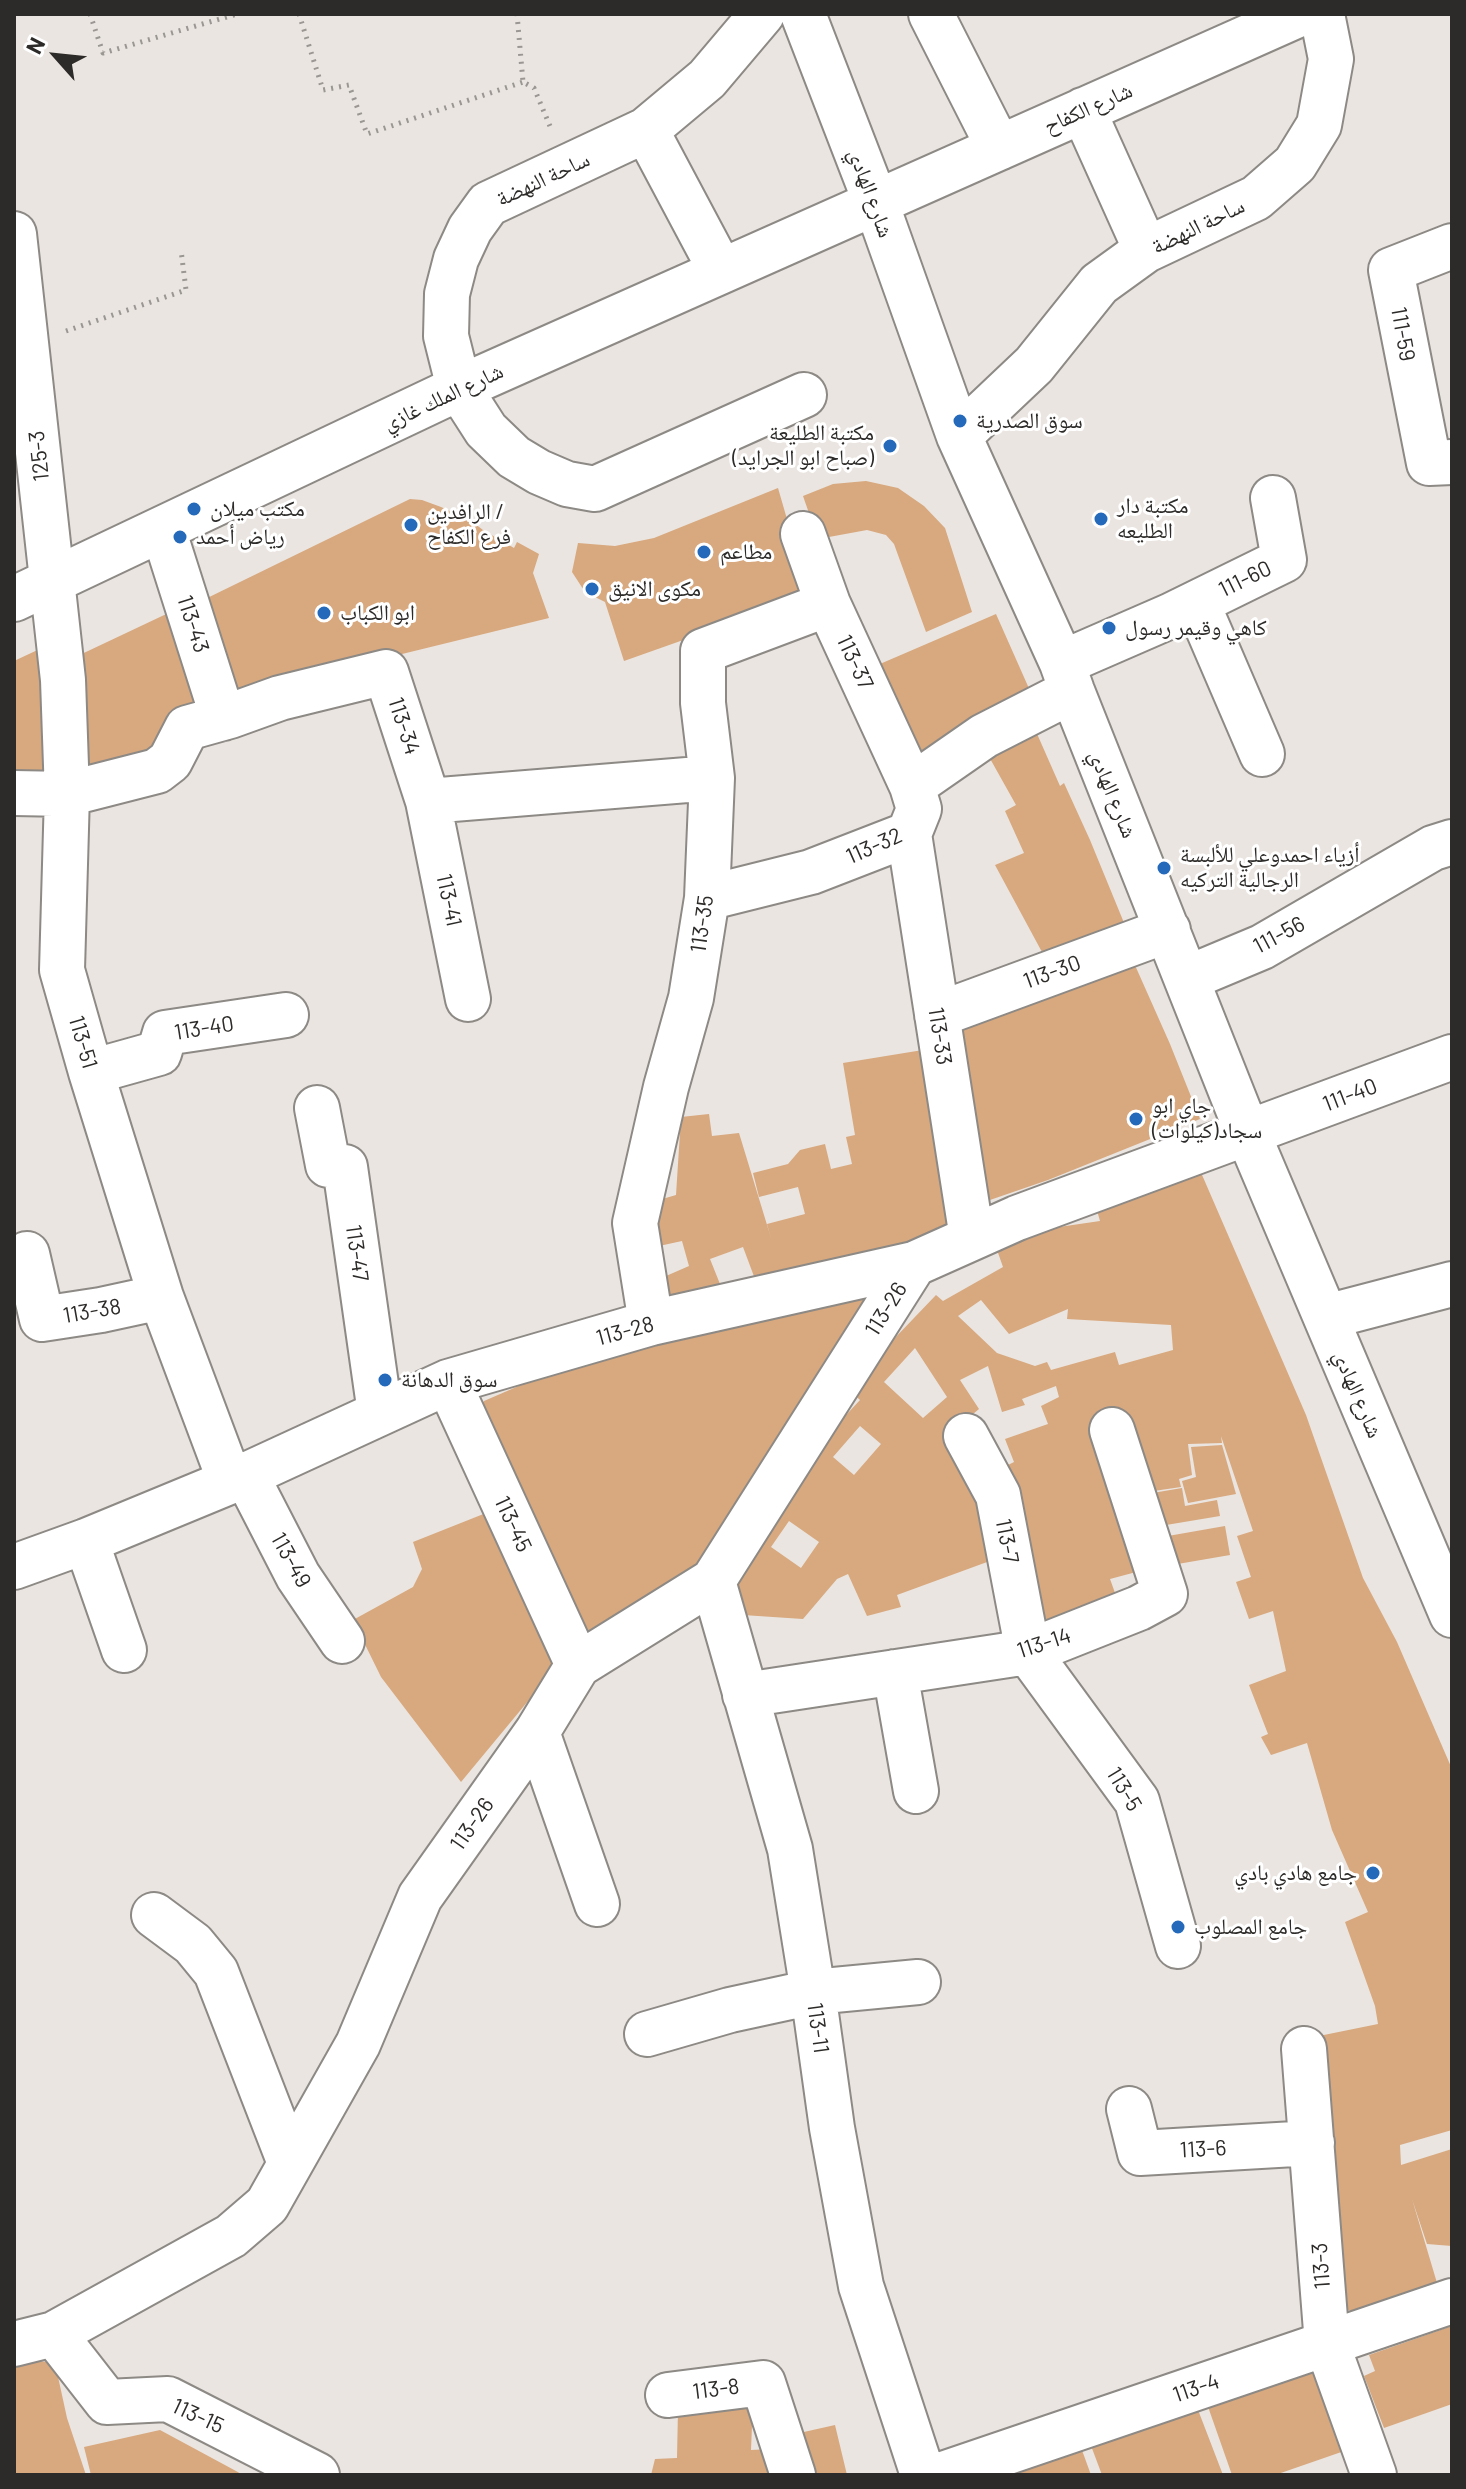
<!DOCTYPE html>
<meta charset="utf-8">
<style>
body{margin:0}
#map{position:relative;width:1466px;height:2489px;overflow:hidden;background:#eae5e0;font-family:Barlow,sans-serif}
canvas{display:block}
.frame{position:absolute;inset:0;border:16px solid #2d2b29;pointer-events:none}
.north{position:absolute;left:16px;top:16px;width:80px;height:80px;-webkit-text-stroke:6px #fff;paint-order:stroke;rotate:297deg;font-size:22px;font-weight:700;line-height:32px;text-align:center;color:#2d2b29}
.north::after{content:'';display:block;margin:auto;width:28px;height:36px;background:#2d2b29;clip-path:polygon(50% 0,100% 100%,50% 72%,0 100%)}
</style>
<div id="map">
<canvas width="1466" height="2489"></canvas>
<div class="frame"></div>
<div class="north">N</div>
</div>
<script>
const ctx = document.querySelector('canvas').getContext('2d');
ctx.lineJoin = 'round';
function paint(path, color) { ctx.fillStyle = color; ctx.fill(path, 'evenodd'); }
function trace(path, color, width, dash) { ctx.strokeStyle = color; ctx.lineWidth = width; ctx.lineCap = dash ? 'butt' : 'round'; ctx.setLineDash(dash || []); ctx.stroke(path); }
function drawText(font, color, halo, rows, align = 'center') {
  ctx.font = font + ' Barlow,"Noto Naskh Arabic",sans-serif'; ctx.lineWidth = 6; ctx.setLineDash([]); ctx.textBaseline = 'middle'; ctx.strokeStyle = halo; ctx.fillStyle = color; for (const [text, x, y, turn = 0] of rows) {
    ctx.save(); ctx.translate(x, y); ctx.rotate((+turn || 0) * Math.PI / 180); ctx.textAlign = isNaN(turn) ? turn : align; if (halo) ctx.strokeText(text, 0, 0); ctx.fillText(text, 0, 0); ctx.restore();
  }
}
paint(new Path2D(`
 M866,481L898,488L924,506L945,528L972,612L926,632L894,544L886,535L867,530L818,539L803,496L833,484Z
 M778,488L804,578L799,599L624,661L605,602L585,592L572,572L578,543L615,546L654,538Z
 M410,499L422,500L441,507L470,520L483,530L514,548L517,542L539,554L533,573L549,618L349,667L225,707L197,603Z
 M179,608L211,709L152,752L77,770L69,660Z
 M996,614L1031,693L962,724L969,739L911,764L866,670Z
 M44,647L57,776L14,784V661Z
 M1034,727L1060,786L1064,783L1090,840L1129,935L1049,965L995,865L1024,853L1005,811L1016,805L988,755Z
 M1130,954L1170,1044L1200,1119L1048,1180L987,1201L943,1030Z
 M929,1049L964,1230L781,1278L779,1270L755,1279L743,1247L710,1259L722,1289L656,1307L650,1283L689,1266L682,1241L659,1246L652,1202L676,1195L681,1117L709,1114L712,1136L739,1133L771,1238L767,1224L805,1214L798,1187L759,1197L753,1173L788,1164L800,1150L825,1144L831,1169L852,1164L846,1137L855,1135L843,1063Z
 M1196,1161L1306,1415L1363,1578L1397,1642L1452,1769V2130L1400,2145L1401,2165L1452,2149V2246L1427,2244L1412,2199L1440,2293L1357,2314L1344,2308L1314,2037L1378,2024L1375,2006L1345,1922L1368,1912L1332,1830L1307,1743L1271,1755L1261,1737L1268,1734L1249,1685L1286,1671L1273,1611L1249,1619L1236,1582L1251,1577L1237,1536L1253,1531L1221,1436L1222,1443L1188,1444L1192,1475L1179,1479L1181,1487L1140,1493L1110,1416L1091,1421L1104,1419L1151,1568L1110,1579L1119,1604L1038,1633L996,1471L1014,1462L1005,1439L1048,1424L1041,1406L1059,1397L1056,1386L1022,1399L1025,1405L1002,1412L988,1366L960,1380L979,1409L943,1439L975,1475L998,1558L897,1595L901,1607L867,1616L848,1574L837,1579L803,1619L728,1614L723,1596L840,1408L847,1414L860,1400L847,1388L936,1295L943,1301L1003,1267L996,1247L1059,1227L1100,1221L1096,1207ZM981,1300L1009,1334L1068,1309L1067,1319L1171,1325L1173,1350L1119,1365L1115,1352L1051,1370L1047,1362L1035,1366L997,1353L958,1316ZM915,1348L947,1397L923,1418L884,1382ZM860,1426L881,1444L854,1475L833,1457ZM789,1521L819,1542L801,1568L771,1547Z
 M899,1273L747,1499L684,1580L592,1641L543,1566L478,1412L484,1401L565,1366Z
 M1222,1445L1236,1494L1188,1503L1182,1481L1196,1477L1191,1447Z
 M1182,1488L1185,1506L1217,1500L1220,1516L1166,1525L1168,1536L1225,1526L1230,1555L1166,1566L1141,1495Z
 M486,1513L555,1638L553,1671L461,1782L381,1677L353,1620L413,1587L422,1569L413,1542Z
 M1452,2326V2404L1384,2428L1364,2376L1375,2371L1369,2355Z
 M30,2360L55,2363L67,2418L86,2475H14V2364Z
 M1314,2368L1350,2449L1275,2475H1232L1206,2401Z
 M753,2401L751,2450L771,2449L770,2475H651L655,2459L677,2458L678,2410Z
 M1195,2402L1223,2475H1102L1090,2443Z
 M835,2425L847,2475H805L795,2434Z
 M160,2430L236,2471L243,2475H91L84,2447Z
 M1079,2442L1091,2475H993Z`), '#d8a87e');
const minor = new Path2D(`
 M762,14L707,79L646,130L488,204L470,229L456,259L447,294L446,336L459,388L486,430L514,457L539,472L567,484L595,489L804,395
 M803,14L876,203L959,436L1062,663L1072,691L1248,1134L1452,1615
 M931,14L999,148
 M1083,110L1146,250
 M646,130L721,271
 M14,234L63,680L67,794L62,970L91,1072L161,1297L230,1481
 M1452,246L1391,270L1429,463L1452,462
 M959,436L1034,365L1099,284L1146,250L1256,198L1295,164L1319,125L1331,59L1322,14
 M163,529L223,718
 M803,534L828,604L912,786
 M14,599L459,388L1300,14
 M1197,603L1262,754
 M1062,663L1170,616L1284,560L1273,498
 M14,793L67,794L157,771L170,761L187,728L230,716L280,698L386,672L428,801L712,778
 M428,801L468,999
 M909,834L972,1238
 M707,898L811,872L909,834L919,809L912,786L984,736L1072,691
 M1188,978L1262,947L1433,848L1452,842
 M937,1015L1168,930
 M91,1072L159,1053L165,1033L286,1015
 M317,1108L328,1165L345,1167L380,1413
 M27,1254L42,1319L101,1310L161,1297
 M1326,1317L1452,1284
 M651,1323L635,1223L666,1087L691,998L707,898L712,778L703,703V651L828,604
 M448,1382L578,1665
 M966,1436L998,1495L1028,1652L1137,1801L1178,1946
 M246,1475L298,1576L342,1641
 M86,1541L124,1650
 M14,1567L86,1541L246,1475L448,1382L651,1323L914,1264L1017,1218L1452,1057
 M713,1581L790,1849L813,1992L832,2128L861,2286L923,2475
 M895,1672L916,1791
 M745,1695L1028,1652L1139,1608L1165,1594L1112,1430
 M537,1732L597,1904
 M154,1915L193,1944L216,1972L290,2163
 M647,2034L730,2010L813,1992L918,1982
 M1304,2049L1327,2344L1374,2475
 M1129,2109L1140,2153L1312,2143
 M54,2334L107,2402L168,2399L317,2475
 M14,2344L54,2334L231,2236L267,2205L358,2044L420,1897L537,1732L578,1665L713,1581L914,1264
 M668,2395L763,2383L793,2475
 M940,2475L1452,2301`);
trace(minor, '#8d8985', 48);
trace(new Path2D(`
 M90,14L103,53L237,14
 M299,14L323,90L349,85L367,134L523,82
 M517,14L523,82L534,88L552,131
 M66,331L186,290L181,250`), '#9a9693', 5, [2, 6]);
trace(minor, '#fff', 44);
for (const [x, y, r, color] of [
 [960,421,8,"#2469ba"],
 [890,446,8,"#2469ba"],
 [194,509,8,"#2469ba"],
 [1101,519,8,"#2469ba"],
 [411,525,8,"#2469ba"],
 [180,537,8,"#2469ba"],
 [704,552,8,"#2469ba"],
 [592,589,8,"#2469ba"],
 [324,613,8,"#2469ba"],
 [1109,628,8,"#2469ba"],
 [1164,868,8,"#2469ba"],
 [1136,1119,8,"#2469ba"],
 [385,1380,8,"#2469ba"],
 [1373,1873,8,"#2469ba"],
 [1178,1927,8,"#2469ba"]
]) { const dot = new Path2D(); dot.arc(x, y, r, 0, 2 * Math.PI); ctx.fillStyle = color; ctx.fill(dot); trace(dot, '#fff', 3); }
drawText('22px', '#2d2b29', '#fff', [
 ["شارع الكفاح",1088,108,-24],
 ["ساحة النهضة",543,179,-25],
 ["شارع الهادي",871,193,70],
 ["ساحة النهضة",1198,226,-26],
 ["111-59",1403,334,80],
 ["شارع الملك غازي",443,397,-25],
 ["125-3",39,456,-96],
 ["111-60",1245,579,-26],
 ["113-43",193,624,72],
 ["113-37",855,662,65],
 ["113-34",404,726,72],
 ["شارع الهادي",1113,794,68],
 ["113-32",874,846,-24],
 ["113-41",449,900,78],
 ["113-35",702,924,-82],
 ["111-56",1279,935,-28],
 ["113-30",1052,972,-20],
 ["113-40",204,1028,-9],
 ["113-33",940,1036,81],
 ["113-51",83,1042,74],
 ["111-40",1350,1095,-21],
 ["113-47",357,1253,82],
 ["113-26",886,1309,-58],
 ["113-38",92,1311,-10],
 ["113-28",625,1331,-15],
 ["شارع الهادي",1358,1394,67],
 ["113-45",513,1524,65],
 ["113-7",1007,1541,79],
 ["113-49",291,1560,61],
 ["113-14",1044,1643,-18],
 ["113-5",1124,1789,59],
 ["113-26",472,1824,-55],
 ["113-11",818,2028,82],
 ["113-6",1203,2149,-3],
 ["113-3",1321,2266,-94],
 ["113-4",1196,2388,-19],
 ["113-8",716,2389,-7],
 ["113-15",198,2416,25]
]);
drawText('22px', '#2d2b29', '#fff', [
 ["سوق الصدرية",976,421],
 ["مكتبة الطليعة",874,433,"right"],
 ["(صباح ابو الجرايد)",874,458,"right"],
 ["مكتبة دار",1117,506],
 ["الطليعه",1117,531],
 ["مكتب ميلان",210,509],
 ["الرافدين /",427,512],
 ["فرع الكفاح",427,537],
 ["رياض أحمد",196,537],
 ["مطاعم",720,552],
 ["مكوى الانيق",608,589],
 ["ابو الكباب",340,613],
 ["كاهي وقيمر رسول",1125,628],
 ["أزياء احمدوعلي للألبسة",1180,855],
 ["الرجالية التركيه",1180,880],
 ["جاي ابو",1152,1106],
 ["سجاد(كيلوات)",1152,1131],
 ["سوق الدهانة",401,1380],
 ["جامع هادي بادي",1357,1873,"right"],
 ["جامع المصلوب",1194,1927]
], 'left');
</script>
